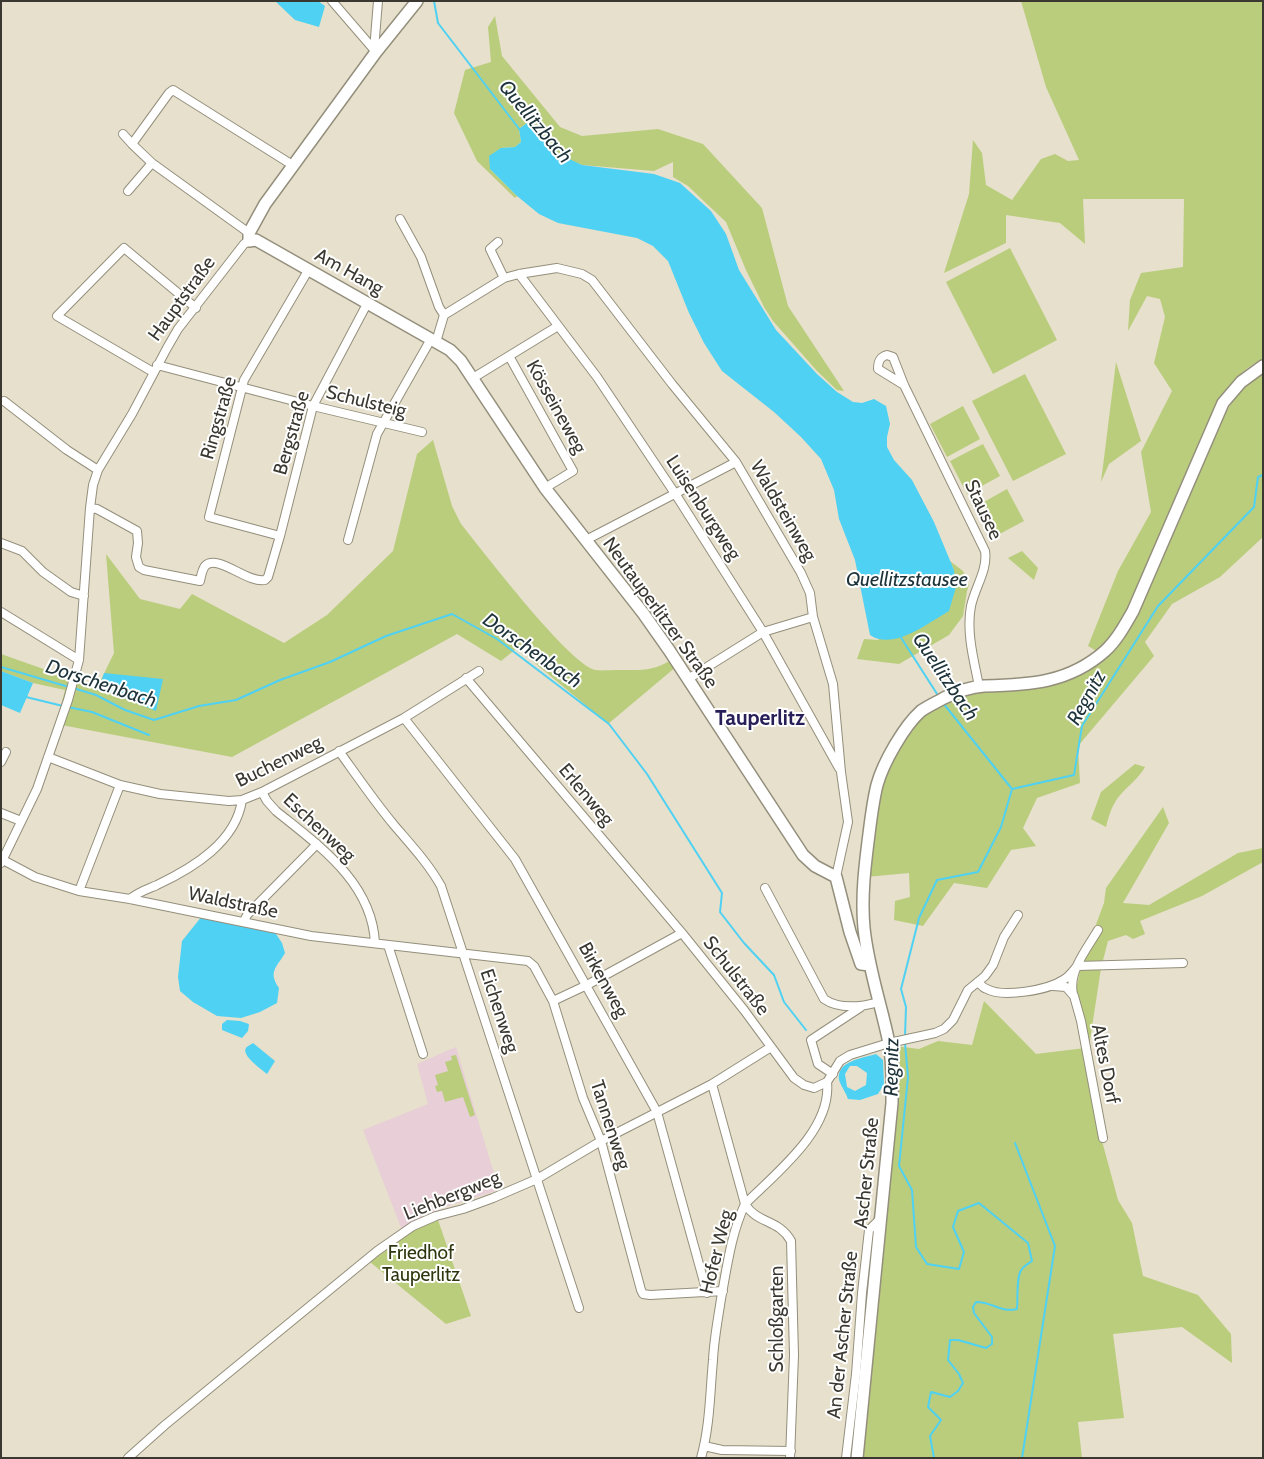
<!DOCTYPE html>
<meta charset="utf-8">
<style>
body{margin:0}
#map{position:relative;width:1264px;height:1459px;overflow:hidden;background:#e6e0cc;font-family:Cabin,sans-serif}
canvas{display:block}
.frame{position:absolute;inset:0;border:2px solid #3a3830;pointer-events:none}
</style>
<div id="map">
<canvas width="1264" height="1459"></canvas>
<div class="frame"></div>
</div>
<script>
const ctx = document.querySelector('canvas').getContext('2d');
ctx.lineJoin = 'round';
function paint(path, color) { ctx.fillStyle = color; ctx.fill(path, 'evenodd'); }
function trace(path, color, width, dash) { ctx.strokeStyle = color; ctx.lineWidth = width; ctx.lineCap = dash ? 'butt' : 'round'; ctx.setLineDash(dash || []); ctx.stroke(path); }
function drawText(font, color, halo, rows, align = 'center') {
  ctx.font = font + ' Cabin,sans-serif'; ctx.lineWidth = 4; ctx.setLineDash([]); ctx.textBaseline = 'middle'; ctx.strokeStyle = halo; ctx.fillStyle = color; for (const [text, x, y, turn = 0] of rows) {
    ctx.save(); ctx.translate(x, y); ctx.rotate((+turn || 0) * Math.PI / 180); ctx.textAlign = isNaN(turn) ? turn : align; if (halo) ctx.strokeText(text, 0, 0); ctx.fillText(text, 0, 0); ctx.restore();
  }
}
paint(new Path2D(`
 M456,1047L499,1190L445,1207L414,1221L402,1230L363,1130L428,1104L417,1064Z`), '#e8ced7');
paint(new Path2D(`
 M1021,1H1263V359C1217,380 1201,439 1184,481L1242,386L1263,371V537L1220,577L1172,604L1145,642L1154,656L1078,746L1080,783L1037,798L1023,828L1036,846L1011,850L987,888L954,883L923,926L894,920L895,901L910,897L909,873L866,877L871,805L904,729L948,694L1063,674L1098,652L1088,646L1118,571L1151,512L1141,452L1172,391L1154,363L1165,317L1160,299L1147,296L1128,331L1130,300L1141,273L1183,267L1184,199H1083L1085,244L1060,223L1006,215V243L944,273L969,194L973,140L982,153L986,185L1012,200L1041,159L1055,154L1068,161L1079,160L1046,87Z
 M495,16L502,56L560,127L582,136L658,129L703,144L762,208L788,306L844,391L837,390L817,371L773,321L764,307L746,270L726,222L688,186L673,177V162L654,171L582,165L559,155L527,123L519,129L521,142L515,147L501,148L490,169L517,196L515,198L477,161L454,113L465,70L491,62L488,27Z
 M1010,248L1057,340L993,374L946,282Z
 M1116,362L1141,441L1109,464L1101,482Z
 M1025,374L1066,454L1013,481L972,401Z
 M963,406L980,439L947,457L930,424Z
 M433,440L452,506L461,524C483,551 568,663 595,670C602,671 611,670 618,670C640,670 652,672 673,659L677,666L608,724L517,648L501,661L457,634L232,757L56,724L65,690L33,683L1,671V654L97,688L114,653L106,554L140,599L180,609L192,594L284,643L327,615L393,551L417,454Z
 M983,444L1000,476L967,494L950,461Z
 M1007,489L1024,521L992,538L975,507Z
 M1022,551L1038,568L1034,580L1008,558Z
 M950,561L963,571L969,585L967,591L963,616L949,635L899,664L857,659L864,639L878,640L954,570Z
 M1135,764L1145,767C1139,778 1129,785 1121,794C1112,804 1109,815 1106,827L1091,819L1101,792Z
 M1163,807L1169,823L1123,903L1149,905L1238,853L1263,848V862L1202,896L1140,921L1145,934L1133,939L1126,935L1108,941L1101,968L1089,1047L1102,1141L1118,1200L1132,1223L1143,1276L1198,1295L1231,1334L1232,1363L1182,1327L1113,1334L1124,1418L1078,1422L1082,1458H861L894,1106L895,1046L919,1049L938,1041L972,1045L984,1001L1036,1054L1085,1048L1076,990L1082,962L1104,903L1106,888Z
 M456,1055L475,1115L470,1117L463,1097L445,1102L442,1091L437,1092L435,1086L438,1085L435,1075L448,1071L445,1062L452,1060L451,1056Z
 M438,1220L471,1316L446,1324L370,1262L411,1232Z`), '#bacd7c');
paint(new Path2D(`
 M275,1H318L325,6L319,27L295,20Z
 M527,123L559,154L582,165L654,174L680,183L711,211L726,234L739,270L776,330L817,374L837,392L853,402L862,403L874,399L886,406L890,424L887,437V447L894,460L912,480L934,522L954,570L956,587L949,611C928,623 893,651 870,635L855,560L839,519L834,490L821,459L801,437L774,412L722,371L704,343L689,313L668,261L653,246L637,238L558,223L539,214L517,196L490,169L489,156L501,148L515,147L521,142L519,129Z
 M1,671L33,683L20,713L1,705Z
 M104,673L163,679L156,711L99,688Z
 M202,916L274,931L282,943L285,953C276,968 268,972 279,988L277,1003L260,1012L241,1018L217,1016L193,1002L180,991L178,977L182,941Z
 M227,1020L240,1021L249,1024L248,1031L242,1038L222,1030V1024Z
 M253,1043L275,1061L267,1074C261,1069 241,1055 246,1048C246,1047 252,1044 253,1043Z
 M876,1054L883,1060L884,1084L878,1094L860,1100L848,1099C846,1093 841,1086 839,1080C836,1061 863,1058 876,1054ZM850,1066H857L867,1073L866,1085L855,1091L847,1087L845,1074Z`), '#4fd1f3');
trace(new Path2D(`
 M434,1L438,23L520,130
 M900,636L939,697
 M1,667L69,687
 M73,688L96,695L125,710L154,720L199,706L236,700L280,680L330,662L386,636L452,614L497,639L609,724L647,774L722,893L720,912L744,943L774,975L784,1002L806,1030
 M26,697L63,706
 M943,703L1012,789
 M68,707L92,712L149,735
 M905,1036L906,1007L901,989L919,918L937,880L978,872L1001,827L1012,789L1074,775L1082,726L1158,606L1254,507L1258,477L1263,475
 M905,1043L908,1077L899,1166L912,1190L916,1247L927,1264L959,1269L964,1252L953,1227L958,1211L979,1203L1028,1243L1032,1261C1029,1263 1024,1266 1022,1269C1016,1275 1018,1299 1017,1309C1001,1313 993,1302 976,1302L973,1307L974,1313L992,1337V1344L986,1348L958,1340H950L948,1360L959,1374L963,1383L958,1391L950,1397L931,1392L928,1407L941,1420L930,1436L934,1458
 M1015,1143L1055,1246L1022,1458`), '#4fd1f3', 2);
const street = new Path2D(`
 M332,1L376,52
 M374,50L378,1
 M123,134L132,144
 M128,191L152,163
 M400,219L421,257L439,307L444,315
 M249,233L152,163L132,144L169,93L173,90L294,166
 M498,242L490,249L504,278
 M519,274L597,377L676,495L763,632L839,768
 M436,342L444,315L504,278L519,274L557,268L582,274L592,280L672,384L736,462L801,573L810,593L813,617L833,684L841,772L848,822L836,877
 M509,356L573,471L545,488
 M157,365L313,406L422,432
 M153,372L57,316L124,248L196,308
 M473,378L558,326
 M904,385L878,369C878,361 880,357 887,355L893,357L904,385L985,551C988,570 975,587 971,606C966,632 974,661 979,686
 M4,401L67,450L98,470
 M90,508L97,509L137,531L138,543L136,557L139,567L144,570L200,581C201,576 202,570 205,566C217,553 248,584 265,580L268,577L280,536L313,406L368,302
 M280,536L209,517L244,380L309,269
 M348,540L377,434L431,339
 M586,540L736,462
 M1,543L22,551L43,572L71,592L84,596
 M1,612L79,660
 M466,678L682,933L744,1010L794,1078L804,1085L814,1088L827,1082L840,1061L850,1055L889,1043L935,1033L944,1029L953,1020L968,990L985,976L993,965L1004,937L1018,915
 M688,679L763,632L813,617
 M404,718L515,859L657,1112L707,1293
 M339,751C357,776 374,801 394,825C411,845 428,863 441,886L579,1308
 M48,757L120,785L160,794L229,801L242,800L262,792L404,718L479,671
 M1,762L6,752
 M262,792L267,801L276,811C319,846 372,882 375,943
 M1,813L21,821
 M3,860L35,877L79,891L130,899L311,936L528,961L534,966L553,1001L583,1098L601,1141L641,1290L643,1294L650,1295L723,1291
 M1,863L37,789L68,700L79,660L90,508L93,485L98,470L132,414L167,348L178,329L244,244L249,241
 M765,888L824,999C840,1010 861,1007 879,1002
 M79,891L120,785
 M130,899C138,892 148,889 157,885C193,868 236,842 242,800
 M244,921L247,915L317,844
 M388,945L423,1054
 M978,982C980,984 983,988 987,989C1003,998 1048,990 1063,980C1069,977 1073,971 1077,966L1183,963
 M1053,986L1066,987L1074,996L1081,1021L1103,1138
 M1073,994C1068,971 1087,949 1098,930
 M553,1001L587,985L682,933
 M833,1074L818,1064L811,1040L861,1007
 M712,1084L745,1204C757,1224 779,1219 791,1241L794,1355L790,1458
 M704,1446L722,1450L791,1451
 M128,1458L165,1425L377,1251L413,1226L436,1216L463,1209L493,1198L537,1179L601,1141L712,1084L771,1047
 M701,1458C710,1426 710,1392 713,1360C714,1339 718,1319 721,1299C727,1267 731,1234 745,1204C776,1173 832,1130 827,1082
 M846,1458L856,1374L862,1293L869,1230L880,1219`);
const secondary = new Path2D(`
 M417,1L376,52L265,204L249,233V241L256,240L450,350L461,361L545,488L643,613L669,650L803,855L815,866L836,877L850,932L861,964L870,965
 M857,1458L892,1103C892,1083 893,1063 889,1043C881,1004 868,968 864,928C861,897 865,865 869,834C871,818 873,801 877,785C883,763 904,726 921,711C928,706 937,702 944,698C956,692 971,687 984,686C1029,685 1069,683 1105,651C1117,640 1125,625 1133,611L1223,403L1241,382L1263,366`);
trace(street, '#948f7c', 10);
trace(secondary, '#948f7c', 14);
trace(street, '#fff', 8);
trace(secondary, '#fff', 11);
drawText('19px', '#3a3830', '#fff', [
 ["Am Hang",349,272,29],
 ["Hauptstraße",182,299,-54],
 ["Schulsteig",366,402,14],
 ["Kösseineweg",556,407,61],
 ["Ringstraße",219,418,-74],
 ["Bergstraße",292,433,-74],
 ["Luisenburgweg",703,508,57],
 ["Stausee",983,510,65],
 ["Waldsteinweg",783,511,60],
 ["Neutauperlitzer Straße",660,613,54],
 ["Buchenweg",279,762,-26],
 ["Erlenweg",586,795,50],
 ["Eschenweg",319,828,43],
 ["Waldstraße",233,903,12],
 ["Schulstraße",736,976,52],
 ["Birkenweg",603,980,61],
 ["Eichenweg",499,1011,72],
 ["Altes Dorf",1105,1064,79],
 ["Tannenweg",610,1125,72],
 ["Ascher Straße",867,1173,-84],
 ["Liehbergweg",452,1196,-22],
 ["Hofer Weg",717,1252,-76],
 ["Schloßgarten",777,1319,-90],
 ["An der Ascher Straße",843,1335,-84]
]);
drawText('19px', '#2e360f', '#fff', [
 ["Friedhof",421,1253],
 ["Tauperlitz",421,1275]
]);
drawText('italic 20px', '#1d3339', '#fff', [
 ["Quellitzbach",535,122,50],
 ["Quellitzstausee",907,580],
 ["Dorschenbach",532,651,35],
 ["Quellitzbach",945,677,56],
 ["Dorschenbach",101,684,18],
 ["Regnitz",1087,698,-61],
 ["Regnitz",892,1067,-89]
]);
drawText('bold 21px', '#281e58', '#fff', [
 ["Tauperlitz",760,719]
]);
</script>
